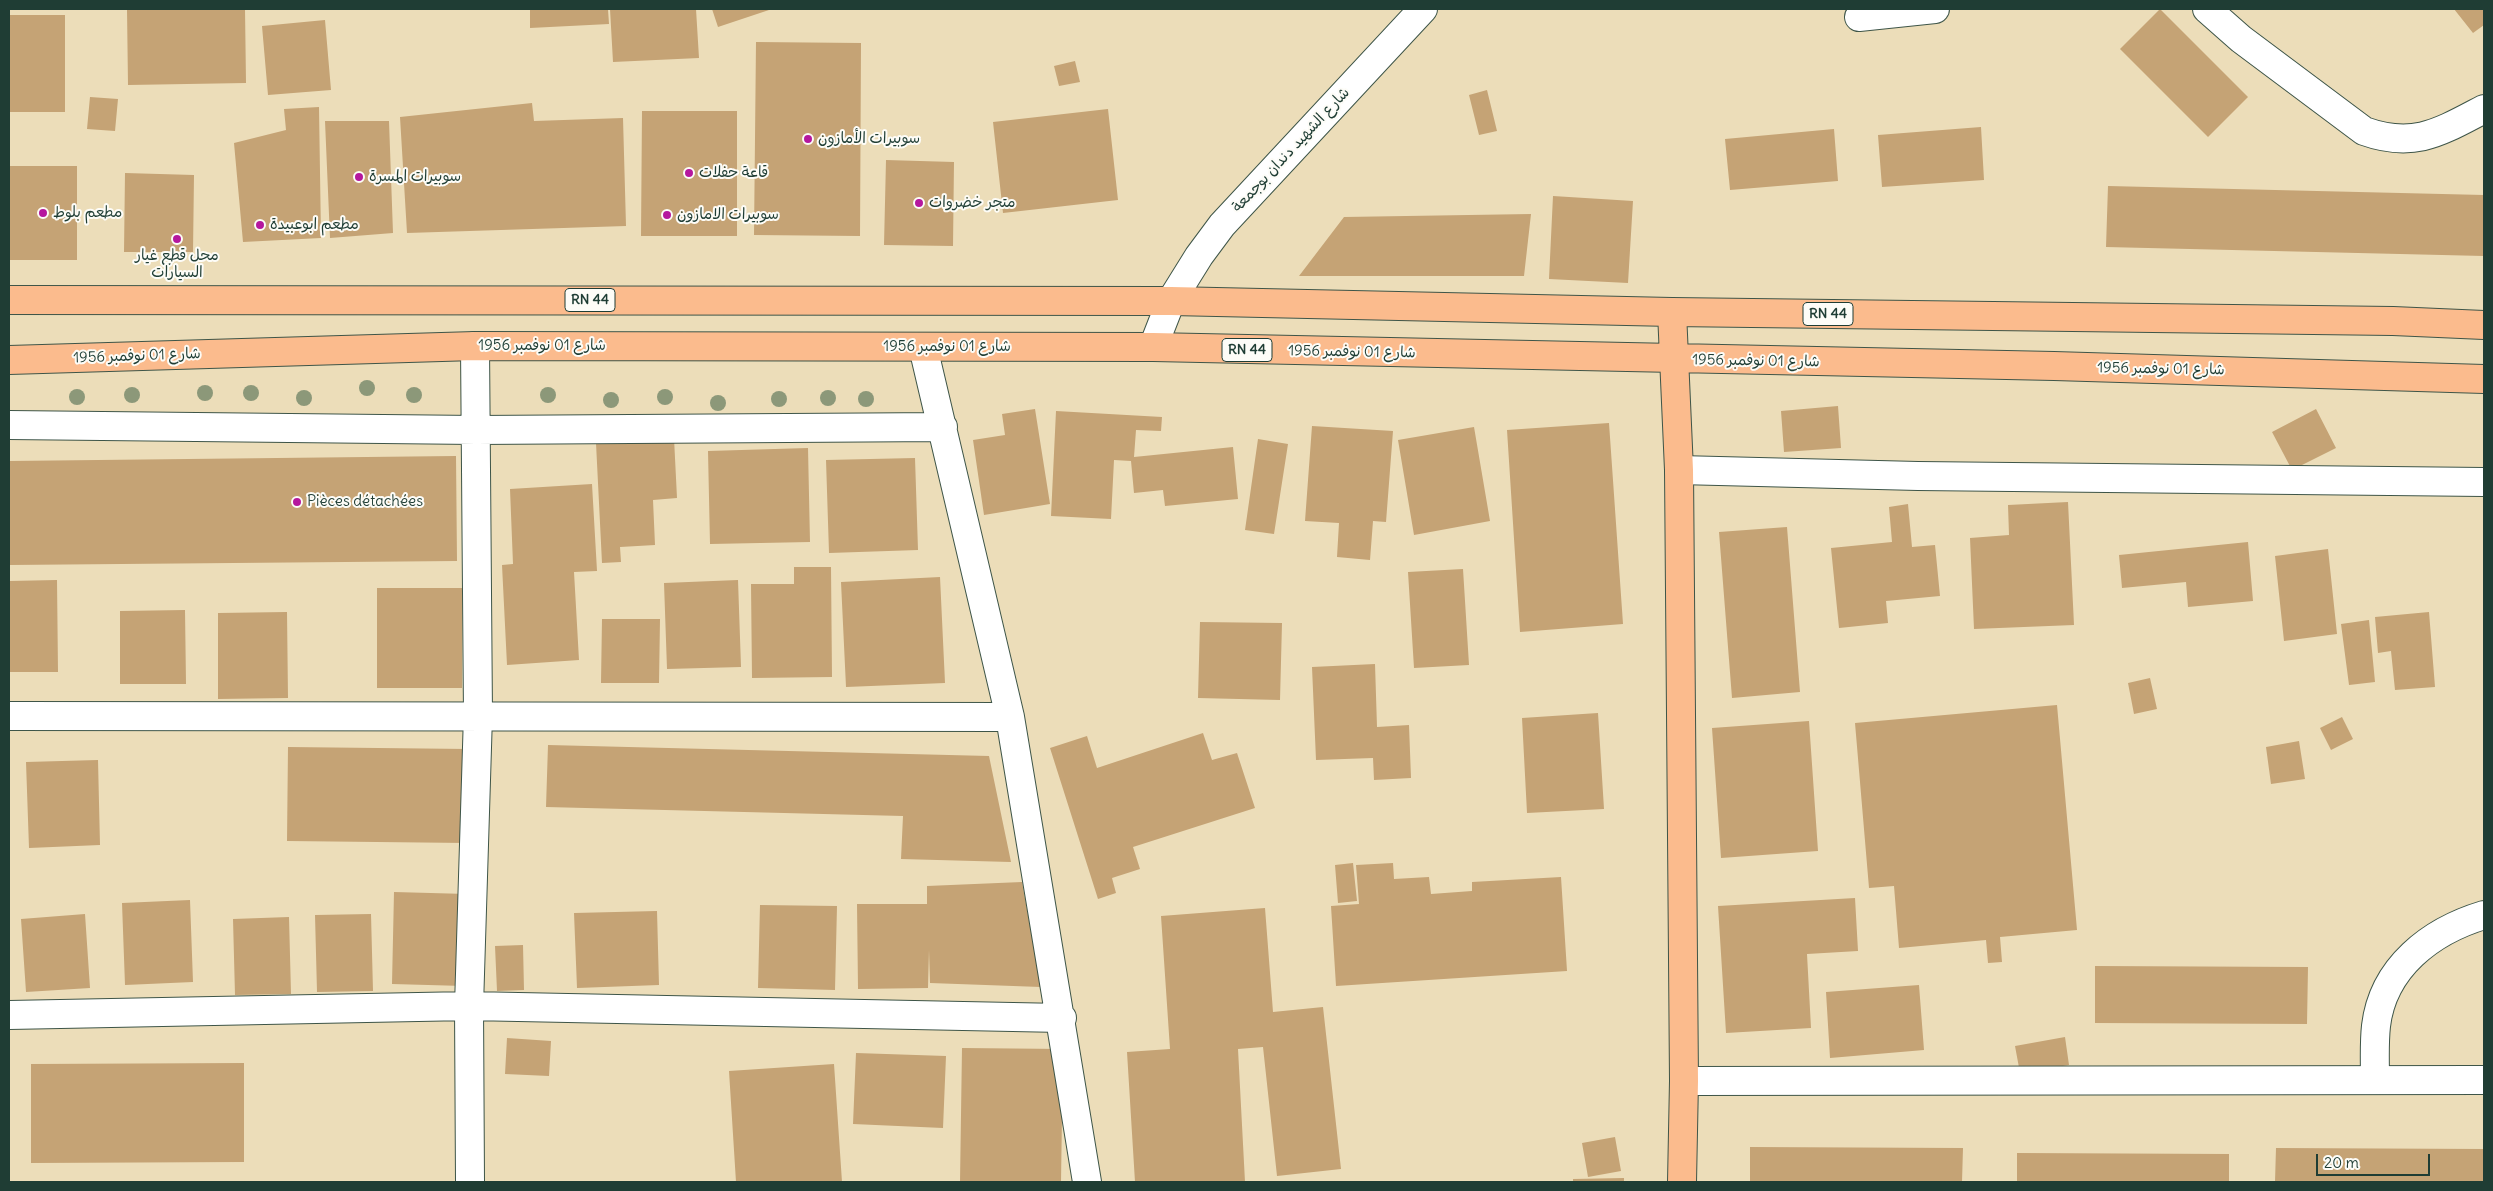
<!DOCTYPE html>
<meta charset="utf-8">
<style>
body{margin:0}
#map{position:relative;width:2493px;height:1191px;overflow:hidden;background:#ecddb9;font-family:Delius,sans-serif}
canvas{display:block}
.frame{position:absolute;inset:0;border:10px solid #1f3d34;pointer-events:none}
.scale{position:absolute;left:2316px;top:1154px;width:114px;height:22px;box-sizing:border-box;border:2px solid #1f3d34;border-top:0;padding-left:6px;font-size:15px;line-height:18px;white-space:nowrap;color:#1f3d34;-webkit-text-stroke:4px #fdfcf7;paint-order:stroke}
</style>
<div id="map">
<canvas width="2493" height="1191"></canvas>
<div class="frame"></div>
<div class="scale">20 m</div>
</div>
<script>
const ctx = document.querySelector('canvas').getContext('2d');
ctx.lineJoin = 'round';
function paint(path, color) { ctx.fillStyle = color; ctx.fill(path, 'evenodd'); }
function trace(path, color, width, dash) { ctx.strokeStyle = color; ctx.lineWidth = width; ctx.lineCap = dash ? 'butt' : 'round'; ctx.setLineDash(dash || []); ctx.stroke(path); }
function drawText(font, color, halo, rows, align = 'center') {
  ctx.font = font + ' Delius,"Playpen Sans Arabic",sans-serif'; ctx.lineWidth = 4; ctx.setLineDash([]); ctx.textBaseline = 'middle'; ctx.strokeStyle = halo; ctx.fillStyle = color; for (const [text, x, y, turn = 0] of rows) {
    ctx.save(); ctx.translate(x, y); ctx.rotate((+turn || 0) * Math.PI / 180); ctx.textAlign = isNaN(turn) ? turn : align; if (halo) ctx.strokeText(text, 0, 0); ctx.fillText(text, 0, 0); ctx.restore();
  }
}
paint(new Path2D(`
 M127,9H245L246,83L128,85Z
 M530,9H608L609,24L530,28Z
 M610,9H696L699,58L613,62Z
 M712,9H772L718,27Z
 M2160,9L2248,97L2208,137L2120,49Z
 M2454,9H2484V25L2473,33Z
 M9,15H65V112H9Z
 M325,20L331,90L268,95L262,26Z
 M756,42L861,43L860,236L754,235Z
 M1075,61L1080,82L1059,86L1054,66Z
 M1487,90L1497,131L1479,135L1469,95Z
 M90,97L118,99L115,131L87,129Z
 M532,103L534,121L623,118L626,226L407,233L400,117Z
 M319,107L321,238L243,242L234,143L286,130L284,109Z
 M1108,109L1118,200L1003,213L993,122Z
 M642,111H737V236H641Z
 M325,121H389L393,233L330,238Z
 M1981,127L1984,180L1882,187L1878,135Z
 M1834,129L1838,181L1730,190L1725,139Z
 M886,160L954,162L953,246L884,245Z
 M9,166H77V260H9Z
 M125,173L194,175L193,252H124Z
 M2108,186L2484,195V256L2106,247Z
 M1553,196L1633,201L1628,283L1549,279Z
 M1531,214L1524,276H1299L1344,217Z
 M1838,406L1841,448L1784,452L1781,411Z
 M1035,409L1050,504L984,515L973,440L1005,435L1002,414Z
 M2316,409L2336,448L2292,470L2272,432Z
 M1056,411L1162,417L1161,431L1136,430L1134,457L1233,447L1238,499L1165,506L1163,490L1134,493L1131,461L1114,460L1111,519L1051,516Z
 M1609,423L1623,624L1520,632L1507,430Z
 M1312,426L1393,431L1386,522L1373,521L1370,560L1337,557L1339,523L1305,521Z
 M1474,427L1490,521L1414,535L1398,440Z
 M674,438L677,498L653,500L655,545L620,547L621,562L602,563L596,443Z
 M1258,439L1288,444L1274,534L1245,530Z
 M808,448L810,542L710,544L708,451Z
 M456,456L457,561L9,565V461Z
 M915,458L918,550L829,553L826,460Z
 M592,484L597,571L574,572L579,660L507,665L502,565L513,564L510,489Z
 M2068,502L2074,625L1974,629L1970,538L2009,535L2008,505Z
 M1908,504L1912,547L1935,545L1940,596L1886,601L1888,623L1839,628L1831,548L1892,542L1889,507Z
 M1787,527L1800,692L1732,698L1719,532Z
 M2248,542L2253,601L2188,607L2186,582L2122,588L2119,555Z
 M2328,549L2337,634L2284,641L2275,556Z
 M794,567H831L832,677L752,678L751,584H794Z
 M1463,569L1469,665L1414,668L1408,572Z
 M940,577L945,683L846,687L841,582Z
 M57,580L58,672H9V581Z
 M738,580L741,667L667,669L664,583Z
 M377,588H462V688H377Z
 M185,610L186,684H120V611Z
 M287,612L288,698L218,699V613Z
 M2429,612L2435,687L2395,690L2391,651L2378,653L2375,617Z
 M602,619H660L659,683H601Z
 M2369,620L2375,682L2349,685L2341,624Z
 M1200,622L1282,623L1280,700L1198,698Z
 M1375,664L1377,727L1409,725L1411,778L1374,780L1373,758L1316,760L1312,667Z
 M2150,678L2157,709L2134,714L2128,683Z
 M2057,705L2077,930L2000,937L2002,962L1988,963L1986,940L1899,948L1894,886L1869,888L1855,723Z
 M1598,713L1604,809L1527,813L1522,718Z
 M2342,717L2353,739L2331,750L2320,728Z
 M1809,721L1818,851L1721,858L1712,728Z
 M1203,733L1212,760L1237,753L1255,808L1133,847L1140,869L1112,878L1116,893L1098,899L1050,748L1087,736L1097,768Z
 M2299,741L2305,779L2271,784L2266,747Z
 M548,745L989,756L1011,862L901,859L903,816L546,807Z
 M288,747L468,749L467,843L287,841Z
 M98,760L100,845L29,848L26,762Z
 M1353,863L1357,901L1338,903L1335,865Z
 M1393,863L1394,879L1429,877L1431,894L1472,891V882L1561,877L1567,971L1336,986L1331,906L1359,904L1356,865Z
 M1022,882L1041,987L930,983L929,950L928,988L858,989L857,904H927V886Z
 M394,892L467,894L464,986L392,984Z
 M1855,898L1858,951L1807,954L1811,1028L1726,1033L1718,906Z
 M190,900L193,982L125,985L122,903Z
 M760,905L837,906L835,990L758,988Z
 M1265,908L1273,1012L1323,1007L1341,1169L1277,1176L1263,1047L1238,1049L1245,1182H1135L1127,1052L1170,1049L1161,916Z
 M657,911L659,985L577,988L574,913Z
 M85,914L90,988L26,992L21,919Z
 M371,914L373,991L317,992L315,915Z
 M289,917L291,994L235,995L233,919Z
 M523,945L524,990L497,991L495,946Z
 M2095,966L2308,967L2307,1024L2095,1023Z
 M1919,985L1924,1050L1830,1058L1826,992Z
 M2065,1037L2069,1065L2020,1073L2015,1046Z
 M507,1038L551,1041L549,1076L505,1074Z
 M962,1048L1063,1049L1061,1182H960Z
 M856,1053L946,1056L943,1128L853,1124Z
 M244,1063V1162L31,1163V1064Z
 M834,1064L842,1182H736L729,1071Z
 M1615,1137L1621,1171L1588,1177L1582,1143Z
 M1750,1147L1963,1148L1962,1182H1750Z
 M2276,1148L2484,1149V1182H2275Z
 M2017,1153L2229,1154V1182H2017Z
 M1624,1178V1182H1573V1179Z`), '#c5a375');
const minor = new Path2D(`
 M2207,9L2241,39L2364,131C2414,149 2440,132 2484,109
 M1859,17L1935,9
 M923,347L1010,717L1087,1182
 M1153,347L1171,301L1199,256L1222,225L1423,9
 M9,425L476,430L943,427
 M1679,470L1918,476L2484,482
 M9,716L1010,717
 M9,1015L469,1006L1062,1018
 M2375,1080C2375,1062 2374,1044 2376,1026C2383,967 2431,931 2484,915
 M1684,1081L2484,1080
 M470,1182L469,1006L478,715L475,346`);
const major = new Path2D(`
 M9,300L1171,301L1672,312L2393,321L2484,325
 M1672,312L1679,470L1684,1081L1682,1182
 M9,360L475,346L1153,347L2054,366L2484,379`);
trace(minor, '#3e5548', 30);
trace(major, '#3e5548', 30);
trace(minor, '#fff', 28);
trace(major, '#fbbb8d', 28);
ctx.fillStyle = '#8c9879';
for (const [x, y] of [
 [367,388],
 [205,393],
 [251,393],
 [132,395],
 [414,395],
 [548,395],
 [77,397],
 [665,397],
 [304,398],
 [828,398],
 [779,399],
 [866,399],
 [611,400],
 [718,403]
]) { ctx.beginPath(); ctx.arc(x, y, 8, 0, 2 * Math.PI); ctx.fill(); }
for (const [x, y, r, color] of [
 [808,139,5,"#b5179e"],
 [689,173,5,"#b5179e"],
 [359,177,5,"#b5179e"],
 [919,203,5,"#b5179e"],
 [43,213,5,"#b5179e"],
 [667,215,5,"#b5179e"],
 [260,225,5,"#b5179e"],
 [177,239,5,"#b5179e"],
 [297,502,5,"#b5179e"]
]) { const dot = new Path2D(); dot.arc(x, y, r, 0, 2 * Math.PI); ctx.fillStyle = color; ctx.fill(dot); trace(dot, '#fdfcf7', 2); }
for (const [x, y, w] of [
 [590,300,50],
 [1828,314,50],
 [1247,350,50]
]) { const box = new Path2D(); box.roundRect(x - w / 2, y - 11.5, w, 23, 4); ctx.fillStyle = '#fdfcf7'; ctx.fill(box); trace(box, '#1f3d34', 1); }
drawText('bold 14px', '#1f3d34', null, [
 ["RN 44",590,300],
 ["RN 44",1828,314],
 ["RN 44",1247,350]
]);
drawText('15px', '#1f3d34', '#fdfcf7', [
 ["سوبيرات الأمازون",818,139],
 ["قاعة حفلات",699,173],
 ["سوبيرات المسرة",369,177],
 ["متجر خضروات",929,203],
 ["مطعم بلوط",53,213],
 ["سوبيرات الامازون",677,215],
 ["مطعم ابوعبيدة",270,225],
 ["محل قطع غيار",177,256,"center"],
 ["السيارات",177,273,"center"],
 ["Pièces détachées",307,502]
], 'left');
drawText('15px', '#1f3d34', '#fdfcf7', [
 ["شارع الشهيد دندان بوجمعة",1291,150,-47],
 ["شارع 01 نوفمبر 1956",542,346],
 ["شارع 01 نوفمبر 1956",947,347],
 ["شارع 01 نوفمبر 1956",1352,352,1],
 ["شارع 01 نوفمبر 1956",137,356,-2],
 ["شارع 01 نوفمبر 1956",1756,361,1],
 ["شارع 01 نوفمبر 1956",2161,369,1]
]);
</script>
